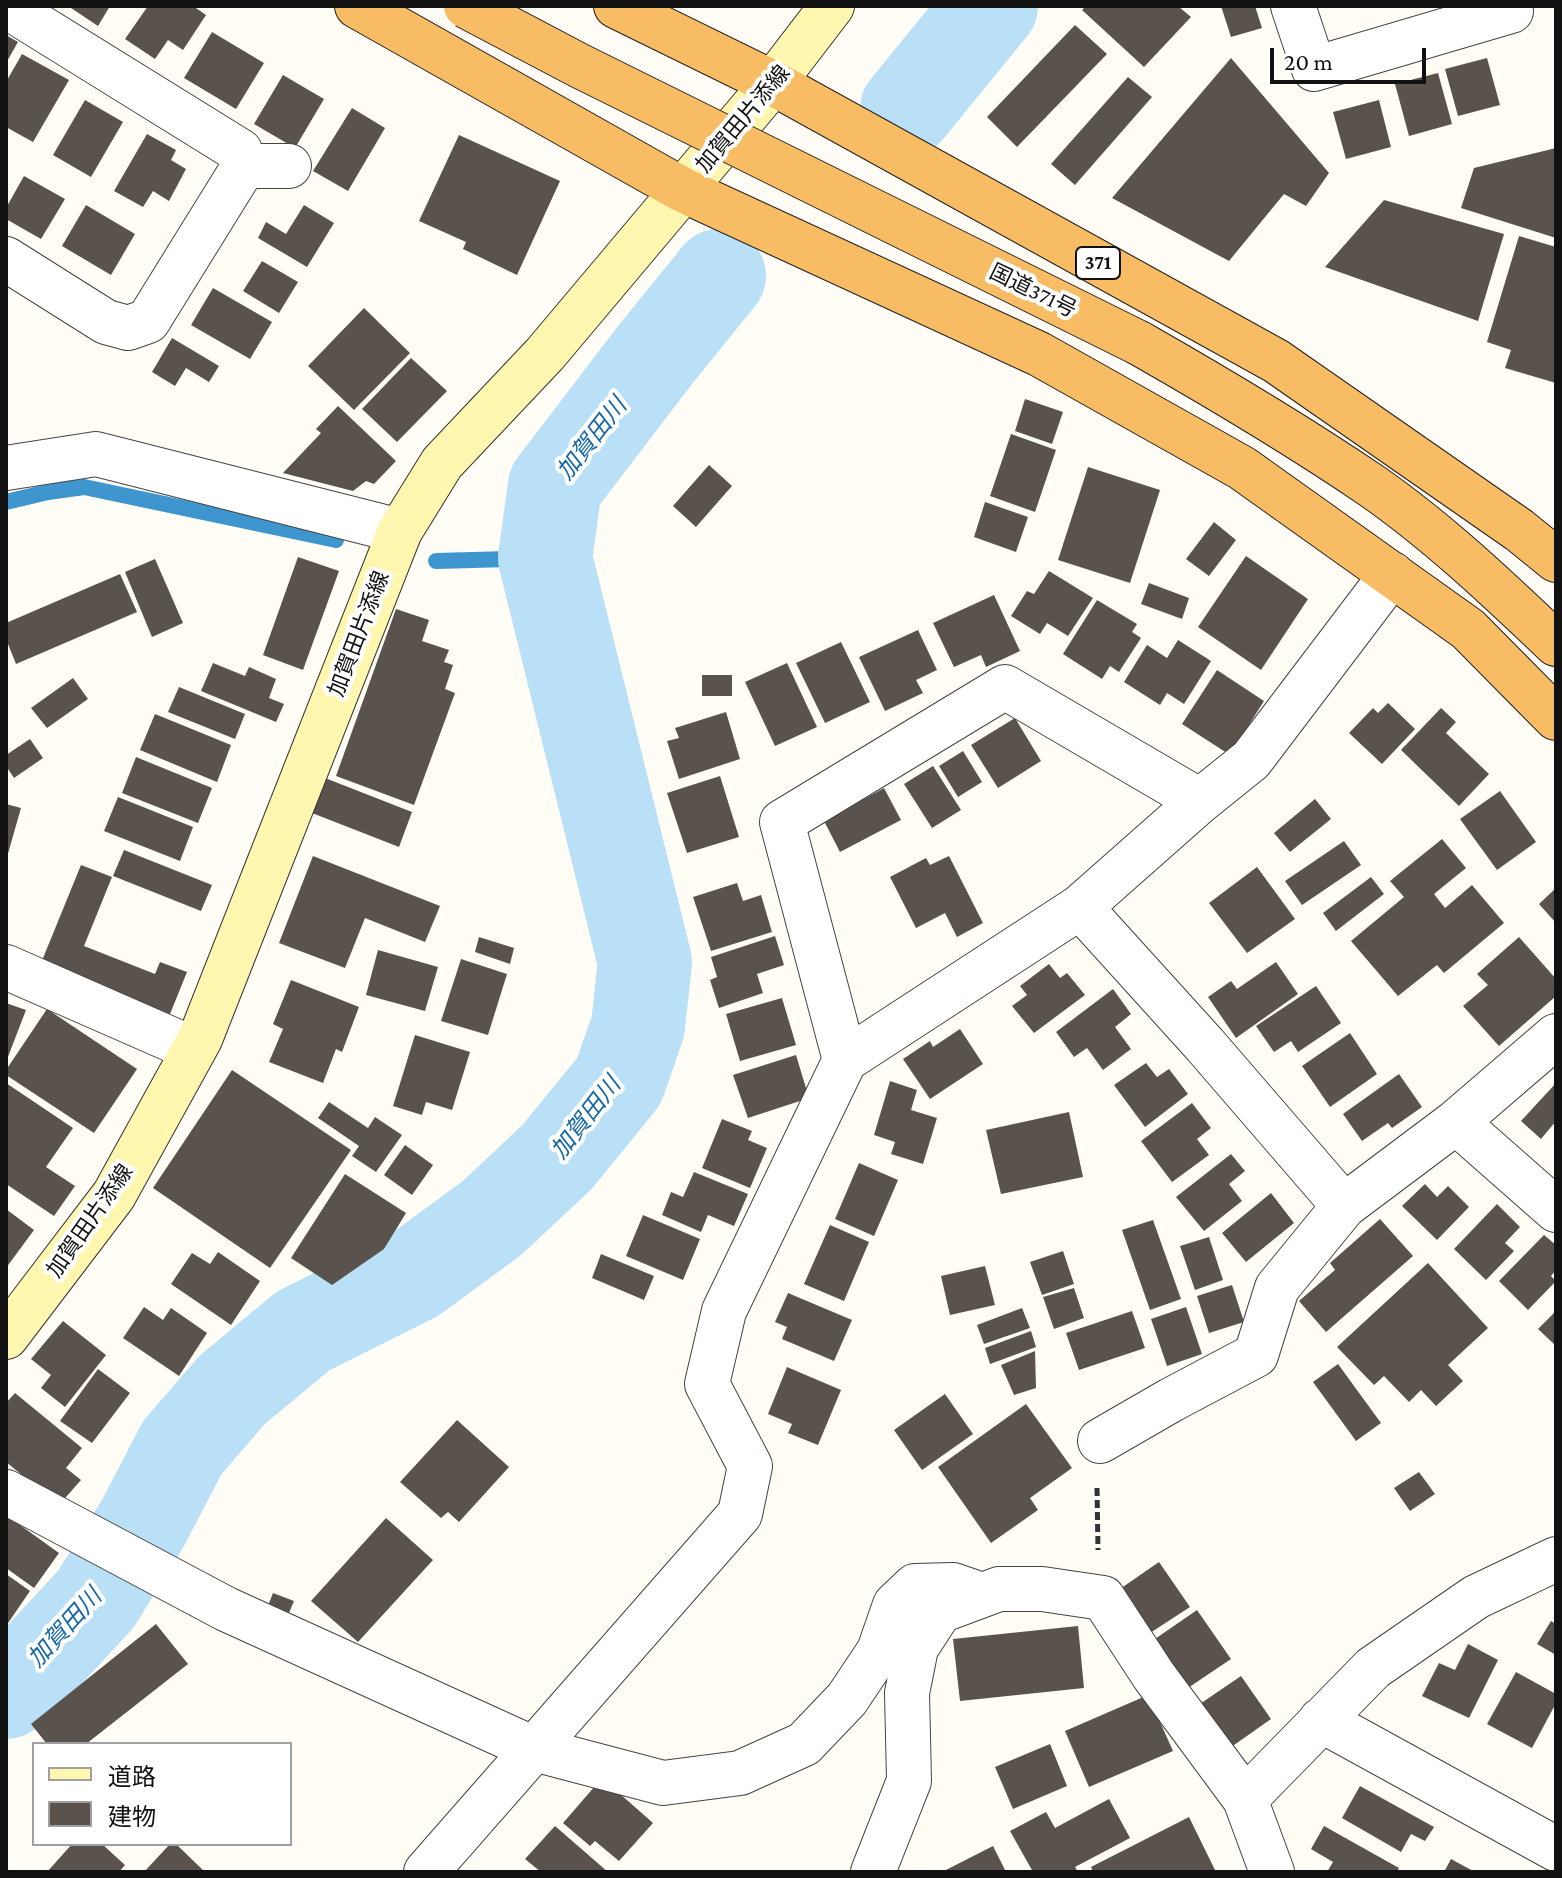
<!DOCTYPE html>
<meta charset="utf-8">
<style>
body{margin:0}
#map{position:relative;width:1562px;height:1878px;overflow:hidden;background:#fffdf5;font-family:"Crimson Pro","Noto Sans JP",serif}
canvas{display:block}
.frame{position:absolute;inset:0;border:8px solid #111;pointer-events:none}
.legend{position:absolute;left:32px;top:1742px;width:260px;height:104px;box-sizing:border-box;background:#fff;border:2px solid #a0a0a0;margin:0;padding:10px 14px;list-style:none;font-size:24px;color:#111}
.legend li{display:flex;align-items:center;gap:16px;height:40px}
.legend b{width:40px;border:2px solid #a0a0a0}
.scale{position:absolute;left:1270px;top:48px;width:156px;height:36px;box-sizing:border-box;border:4px solid #111;border-top:0;padding-left:10px;font-size:24px;line-height:28px;white-space:nowrap;color:#111;-webkit-text-stroke:6px #fff;paint-order:stroke}
</style>
<div id="map">
<canvas width="1562" height="1878"></canvas>
<div class="frame"></div>
<ul class="legend">
<li><b style="height:10px;background:#fff6b0"></b>道路</li>
<li><b style="height:22px;background:#5a524d"></b>建物</li>
</ul>
<div class="scale">20 m</div>
</div>
<script>
const ctx = document.querySelector('canvas').getContext('2d');
ctx.lineJoin = 'round';
function trace(path, color, width, dash) { ctx.strokeStyle = color; ctx.lineWidth = width; ctx.lineCap = dash ? 'butt' : 'round'; ctx.setLineDash(dash || []); ctx.stroke(path); }
function paint(path, color) { ctx.fillStyle = color; ctx.fill(path, 'evenodd'); }
function drawText(font, color, halo, rows, align = 'center') {
  ctx.font = font + ' "Crimson Pro","Noto Sans JP",serif'; ctx.lineWidth = 8; ctx.setLineDash([]); ctx.textBaseline = 'middle'; ctx.strokeStyle = halo; ctx.fillStyle = color; for (const [text, x, y, turn = 0] of rows) {
    ctx.save(); ctx.translate(x, y); ctx.rotate((+turn || 0) * Math.PI / 180); ctx.textAlign = isNaN(turn) ? turn : align; if (halo) ctx.strokeText(text, 0, 0); ctx.fillText(text, 0, 0); ctx.restore();
  }
}
trace(new Path2D(`
 M6,502L48,492L84,487L336,540
 M436,561L545,558`), '#3f96cf', 16);
trace(new Path2D(`
 M907,109L991,6
 M6,1692L22,1679L96,1599L143,1523L182,1448L232,1390L303,1331L413,1276L492,1218L557,1157L619,1081L638,1026L645,962L545,558L555,486L655,355L719,276`), '#b9e0f7', 94);
paint(new Path2D(`
 M68,6H110L98,26Z
 M148,6H193L206,15L183,50L168,40L155,59L125,39Z
 M1086,6H1178L1191,17L1144,67L1082,10Z
 M1221,6H1255L1262,28L1231,37Z
 M1075,25L1107,54L1017,147L987,117Z
 M212,32L264,63L236,109L184,78Z
 M6,35L18,42L6,63Z
 M22,54L69,80L33,142L6,127V82Z
 M1231,58L1329,173L1306,206L1284,194L1229,261L1112,198Z
 M1487,58L1500,105L1458,116L1445,69Z
 M1438,73L1452,124L1409,136L1395,84Z
 M283,75L324,99L295,148L254,124Z
 M1128,77L1152,97L1075,185L1051,164Z
 M85,100L123,122L91,177L53,155Z
 M1379,100L1391,147L1346,159L1333,112Z
 M352,108L385,128L348,191L313,171Z
 M147,134L176,150L171,160L186,169L169,201L153,191L143,207L114,191Z
 M459,135L560,181L517,275L463,249L466,242L419,221Z
 M1556,148V238L1461,208L1474,168Z
 M24,176L65,199L41,239L6,219V208Z
 M1384,200L1504,234L1478,321L1325,267Z
 M86,205L135,234L111,275L62,246Z
 M304,205L334,223L307,267L258,238L266,222L286,234Z
 M1519,236L1556,247V383L1505,368L1511,350L1487,342Z
 M262,261L298,282L279,313L243,291Z
 M213,288L272,322L250,359L191,325Z
 M364,308L410,353L354,410L308,366Z
 M172,338L219,366L209,382L186,368L175,386L152,372Z
 M411,358L447,391L397,442L362,409Z
 M1025,399L1063,412L1052,444L1015,431Z
 M338,406L396,461L374,484L366,481L353,491L283,473L321,433L316,429Z
 M1011,434L1056,450L1035,512L990,496Z
 M709,465L732,486L696,527L673,506Z
 M1088,467L1160,490L1130,583L1058,560Z
 M985,502L1028,517L1016,552L974,537Z
 M1214,522L1236,540L1209,576L1186,559Z
 M1246,556L1308,599L1261,670L1198,627Z
 M298,557L339,571L303,670L263,655Z
 M155,559L183,623L152,637L125,572Z
 M1049,571L1093,598L1068,636L1047,623L1040,634L1011,616L1027,591L1034,594Z
 M120,574L137,612L16,664L6,639V623Z
 M1149,583L1189,598L1182,619L1141,604Z
 M994,595L1020,651L986,667L981,655L954,667L933,623Z
 M1097,600L1137,624L1132,632L1141,638L1119,672L1110,666L1102,679L1063,654Z
 M396,609L429,620L422,641L449,650L444,662L453,665L445,689L455,693L414,805L336,776Z
 M918,630L937,670L916,680L923,693L885,711L859,657Z
 M1178,640L1211,661L1184,704L1167,693L1160,705L1124,682L1147,645L1167,658Z
 M841,642L870,702L825,723L796,663Z
 M213,663L245,676L249,667L276,679L269,698L284,704L276,722L201,691Z
 M787,663L817,727L775,746L745,682Z
 M1217,670L1264,701L1230,755L1182,724Z
 M702,675H732V696H702Z
 M73,678L88,699L47,728L31,708Z
 M179,687L245,714L235,739L168,712Z
 M1388,703L1415,729L1382,764L1349,733L1373,708L1378,713Z
 M1441,708L1456,722L1446,733L1489,774L1459,806L1401,750Z
 M726,712L740,759L679,779L667,741L679,738L675,728Z
 M155,714L231,745L217,782L140,750Z
 M1015,718L1041,761L998,788L971,745Z
 M30,739L43,758L14,778L6,766V755Z
 M963,751L982,782L958,797L939,766Z
 M136,757L212,788L198,823L122,793Z
 M933,766L961,810L932,828L904,784Z
 M720,776L739,837L687,853L667,793Z
 M325,778L412,812L399,847L312,813Z
 M884,788L901,820L840,852L824,821Z
 M1500,791L1536,842L1497,870L1460,819Z
 M118,797L193,827L180,861L104,831Z
 M1315,799L1331,819L1290,852L1274,833Z
 M6,804L21,808L7,857H6Z
 M1442,839L1466,868L1434,894L1445,908L1472,885L1504,923L1444,973L1437,965L1398,996L1351,941L1404,897L1390,881Z
 M1344,841L1361,865L1302,905L1285,881Z
 M124,850L212,885L201,911L113,876Z
 M313,856L440,906L425,942L365,918L345,968L279,943Z
 M949,856L983,923L957,937L945,913L916,928L890,877L926,858L930,865Z
 M81,865L112,877L84,946L155,974L160,962L187,972L170,1014L41,963Z
 M1257,867L1295,919L1247,953L1209,903Z
 M1371,877L1384,894L1336,931L1323,913Z
 M737,883L743,901L761,895L772,932L711,951L693,897Z
 M1556,888V923L1539,904Z
 M775,936L784,965L757,974L763,993L719,1008L710,980L717,977L711,957Z
 M479,937L514,948L510,964L475,952Z
 M1519,937L1556,979V996L1499,1046L1463,1006L1488,985L1477,974Z
 M378,950L438,967L425,1011L366,995Z
 M461,959L507,974L488,1035L441,1021Z
 M1276,962L1298,994L1236,1038L1208,997L1231,981L1237,989Z
 M1049,964L1060,978L1067,973L1085,995L1034,1033L1012,1006L1027,995L1020,986Z
 M291,980L359,1007L342,1052L336,1049L323,1083L269,1062L283,1029L273,1024Z
 M1316,986L1341,1023L1298,1052L1291,1041L1274,1052L1256,1026Z
 M1113,989L1131,1014L1115,1027L1131,1049L1103,1070L1087,1048L1074,1057L1056,1032Z
 M782,998L796,1045L740,1061L726,1014Z
 M6,1003L26,1010L6,1062Z
 M47,1009L137,1069L94,1133L6,1075V1070Z
 M960,1029L983,1064L930,1099L903,1059L930,1041L933,1047Z
 M1350,1033L1377,1074L1330,1107L1302,1066Z
 M415,1035L470,1052L452,1110L426,1102L422,1115L393,1106Z
 M796,1055L809,1098L748,1118L733,1075Z
 M1146,1063L1157,1077L1169,1069L1188,1094L1145,1127L1114,1085Z
 M232,1070L351,1150L270,1268L153,1188Z
 M1399,1074L1422,1107L1392,1128L1388,1123L1362,1141L1343,1114Z
 M890,1081L917,1090L911,1110L937,1118L923,1164L891,1154L895,1142L874,1135Z
 M6,1083L73,1128L46,1167L75,1186L54,1216L6,1184Z
 M1556,1083V1121L1541,1139L1521,1121Z
 M329,1102L368,1128L375,1117L402,1135L376,1172L352,1156L359,1146L318,1118Z
 M1192,1103L1211,1128L1197,1139L1209,1155L1172,1182L1141,1141Z
 M1069,1112L1083,1177L1001,1194L986,1130Z
 M722,1119L752,1131L748,1140L767,1148L750,1188L702,1168Z
 M405,1145L433,1165L412,1195L384,1175Z
 M1231,1154L1245,1171L1229,1184L1242,1201L1204,1231L1176,1197Z
 M859,1163L898,1180L874,1236L835,1219Z
 M694,1172L748,1194L734,1226L708,1215L701,1232L662,1215L671,1192L683,1197Z
 M345,1174L406,1213L384,1249L332,1285L291,1258Z
 M1425,1184L1437,1197L1448,1186L1469,1207L1437,1240L1402,1206Z
 M1271,1193L1294,1223L1246,1262L1222,1233Z
 M1497,1204L1520,1227L1505,1243L1514,1251L1486,1280L1454,1249Z
 M6,1209L34,1230L6,1268Z
 M643,1215L700,1239L683,1280L626,1256Z
 M1380,1219L1413,1256L1326,1332L1299,1301L1335,1270L1330,1263Z
 M1153,1220L1181,1299L1150,1310L1122,1230Z
 M830,1225L869,1242L844,1301L804,1284Z
 M1544,1235L1556,1245V1270L1551,1276L1556,1281L1528,1310L1499,1281Z
 M1209,1237L1223,1280L1195,1290L1180,1246Z
 M1063,1251L1074,1284L1042,1295L1030,1262Z
 M218,1252L260,1281L231,1325L171,1284L192,1253L210,1264Z
 M601,1254L654,1276L644,1300L592,1278Z
 M1428,1263L1488,1328L1448,1365L1463,1381L1436,1406L1421,1390L1409,1402L1384,1376L1374,1385L1337,1347Z
 M985,1266L995,1305L950,1315L941,1276Z
 M1232,1285L1244,1322L1209,1333L1197,1296Z
 M1074,1288L1084,1318L1054,1329L1043,1297Z
 M788,1293L852,1320L834,1361L782,1339L787,1327L775,1322Z
 M144,1307L163,1320L171,1308L207,1333L179,1376L123,1338Z
 M1186,1307L1202,1354L1167,1366L1151,1319Z
 M1022,1308L1030,1328L984,1344L977,1325Z
 M1132,1311L1145,1348L1079,1370L1066,1333Z
 M1556,1311V1346L1538,1329Z
 M63,1321L106,1355L65,1407L41,1388L51,1375L31,1359Z
 M1031,1331L1036,1347L990,1364L985,1348Z
 M1035,1351L1036,1388L1014,1395L1001,1365Z
 M1338,1364L1381,1423L1356,1441L1313,1382Z
 M787,1367L841,1390L818,1445L788,1433L792,1424L768,1414Z
 M98,1369L130,1393L92,1443L60,1421Z
 M15,1393L82,1448L66,1468L81,1480L59,1505L6,1462V1403Z
 M945,1394L973,1434L922,1470L894,1430Z
 M1026,1404L1072,1468L1030,1498L1038,1510L991,1543L938,1467Z
 M457,1420L509,1467L459,1522L448,1512L441,1518L400,1482Z
 M1419,1472L1435,1494L1410,1511L1394,1488Z
 M6,1515L59,1553L34,1588L6,1568Z
 M386,1518L433,1560L358,1642L311,1601Z
 M1159,1562L1190,1607L1147,1635L1117,1591Z
 M6,1574L30,1591L6,1626Z
 M273,1593L294,1601L286,1620L266,1611Z
 M1197,1610L1231,1659L1185,1690L1152,1641Z
 M1551,1621L1556,1624V1655L1537,1644Z
 M156,1624L188,1664L86,1744H47L31,1724Z
 M1078,1626L1084,1688L960,1701L953,1639Z
 M1468,1644L1498,1660L1469,1718L1422,1696L1439,1663L1455,1670Z
 M1516,1672L1556,1694V1703L1532,1748L1487,1724Z
 M1241,1676L1271,1719L1227,1750L1197,1706Z
 M1148,1695L1173,1751L1089,1787L1065,1731Z
 M1050,1744L1067,1786L1013,1809L995,1767Z
 M602,1778L653,1823L619,1861L595,1841L590,1846L563,1823Z
 M1360,1786L1434,1827L1425,1841L1411,1834L1401,1852L1342,1818Z
 M1109,1799L1130,1838L1075,1867L1078,1872H1033L1010,1831L1046,1812L1055,1828Z
 M1189,1817L1216,1872H1093L1091,1867Z
 M555,1826L608,1872H541L525,1859Z
 M1324,1826L1399,1868L1397,1872H1327L1333,1862L1311,1849Z
 M72,1844H102L125,1865L119,1872H47Z
 M170,1844H176L205,1872H144Z
 M993,1846L1006,1872H942Z
 M1451,1859L1475,1872H1444Z`), '#5a524d');
const minor = new Path2D(`
 M6,6L240,151L244,166H289
 M1293,6L1314,69L1511,11L1510,6
 M6,259L106,322L128,328L148,321L244,166
 M6,468L96,454L400,531
 M1080,907L1205,1045L1344,1206
 M6,967L193,1049
 M845,1060L782,822L1005,687L1200,801
 M1456,1122L1556,1210
 M1100,1441L1171,1400L1256,1355L1277,1288L1344,1206L1456,1122L1556,1036
 M6,1492L226,1609L534,1749L663,1783L740,1773L804,1744L847,1699L879,1651L895,1605L915,1586L953,1585L982,1595
 M1321,1720L1556,1849
 M1245,1799L1373,1668L1476,1597L1556,1559
 M426,1872L740,1514L750,1466L707,1384L724,1311L845,1060L1080,907L1200,801L1251,760L1392,574
 M873,1872L909,1781L907,1693L916,1648L940,1611L999,1589H1042L1103,1598L1154,1676L1245,1799L1272,1872`);
const secondary = new Path2D(`
 M6,1337L114,1195L200,1039L400,531L442,463L545,354L773,83L832,6`);
const trunk = new Path2D(`
 M357,6L683,190L1039,354L1242,468L1468,629L1556,718
 M616,6L773,83L1276,361L1519,530L1556,560
 M1139,343C1218,388 1297,435 1372,486C1438,532 1497,588 1556,644`);
trace(minor, '#444', 46);
trace(secondary, '#333', 46);
trace(trunk, '#222', 46);
trace(new Path2D(`
 M1097,1488L1098,1550`), '#333', 5, [8, 4]);
trace(minor, '#fff', 44);
trace(secondary, '#fff6b0', 44);
trace(trunk, '#f7bc64', 44);
const trunkBridge = new Path2D(`
 M466,6L580,66L1139,343`);
trace(trunkBridge, '#222', 46, []);
trace(trunkBridge, '#f7bc64', 44);
for (const [x, y, w] of [
 [1098,263,44]
]) { const box = new Path2D(); box.roundRect(x - w / 2, y - 16, w, 32, 6); ctx.fillStyle = '#fff'; ctx.fill(box); trace(box, '#111', 2); }
drawText('bold 20px', '#111', null, [
 ["371",1098,263]
]);
drawText('22px', '#111', '#fff', [
 ["加賀田片添線",743,119,-50],
 ["国道371号",1033,291,26],
 ["加賀田片添線",359,634,-69],
 ["加賀田片添線",90,1221,-55]
]);
drawText('italic 24px', '#1768a6', '#fff', [
 ["加賀田川",592,439,-52],
 ["加賀田川",586,1118,-52],
 ["加賀田川",65,1628,-48]
]);
</script>
